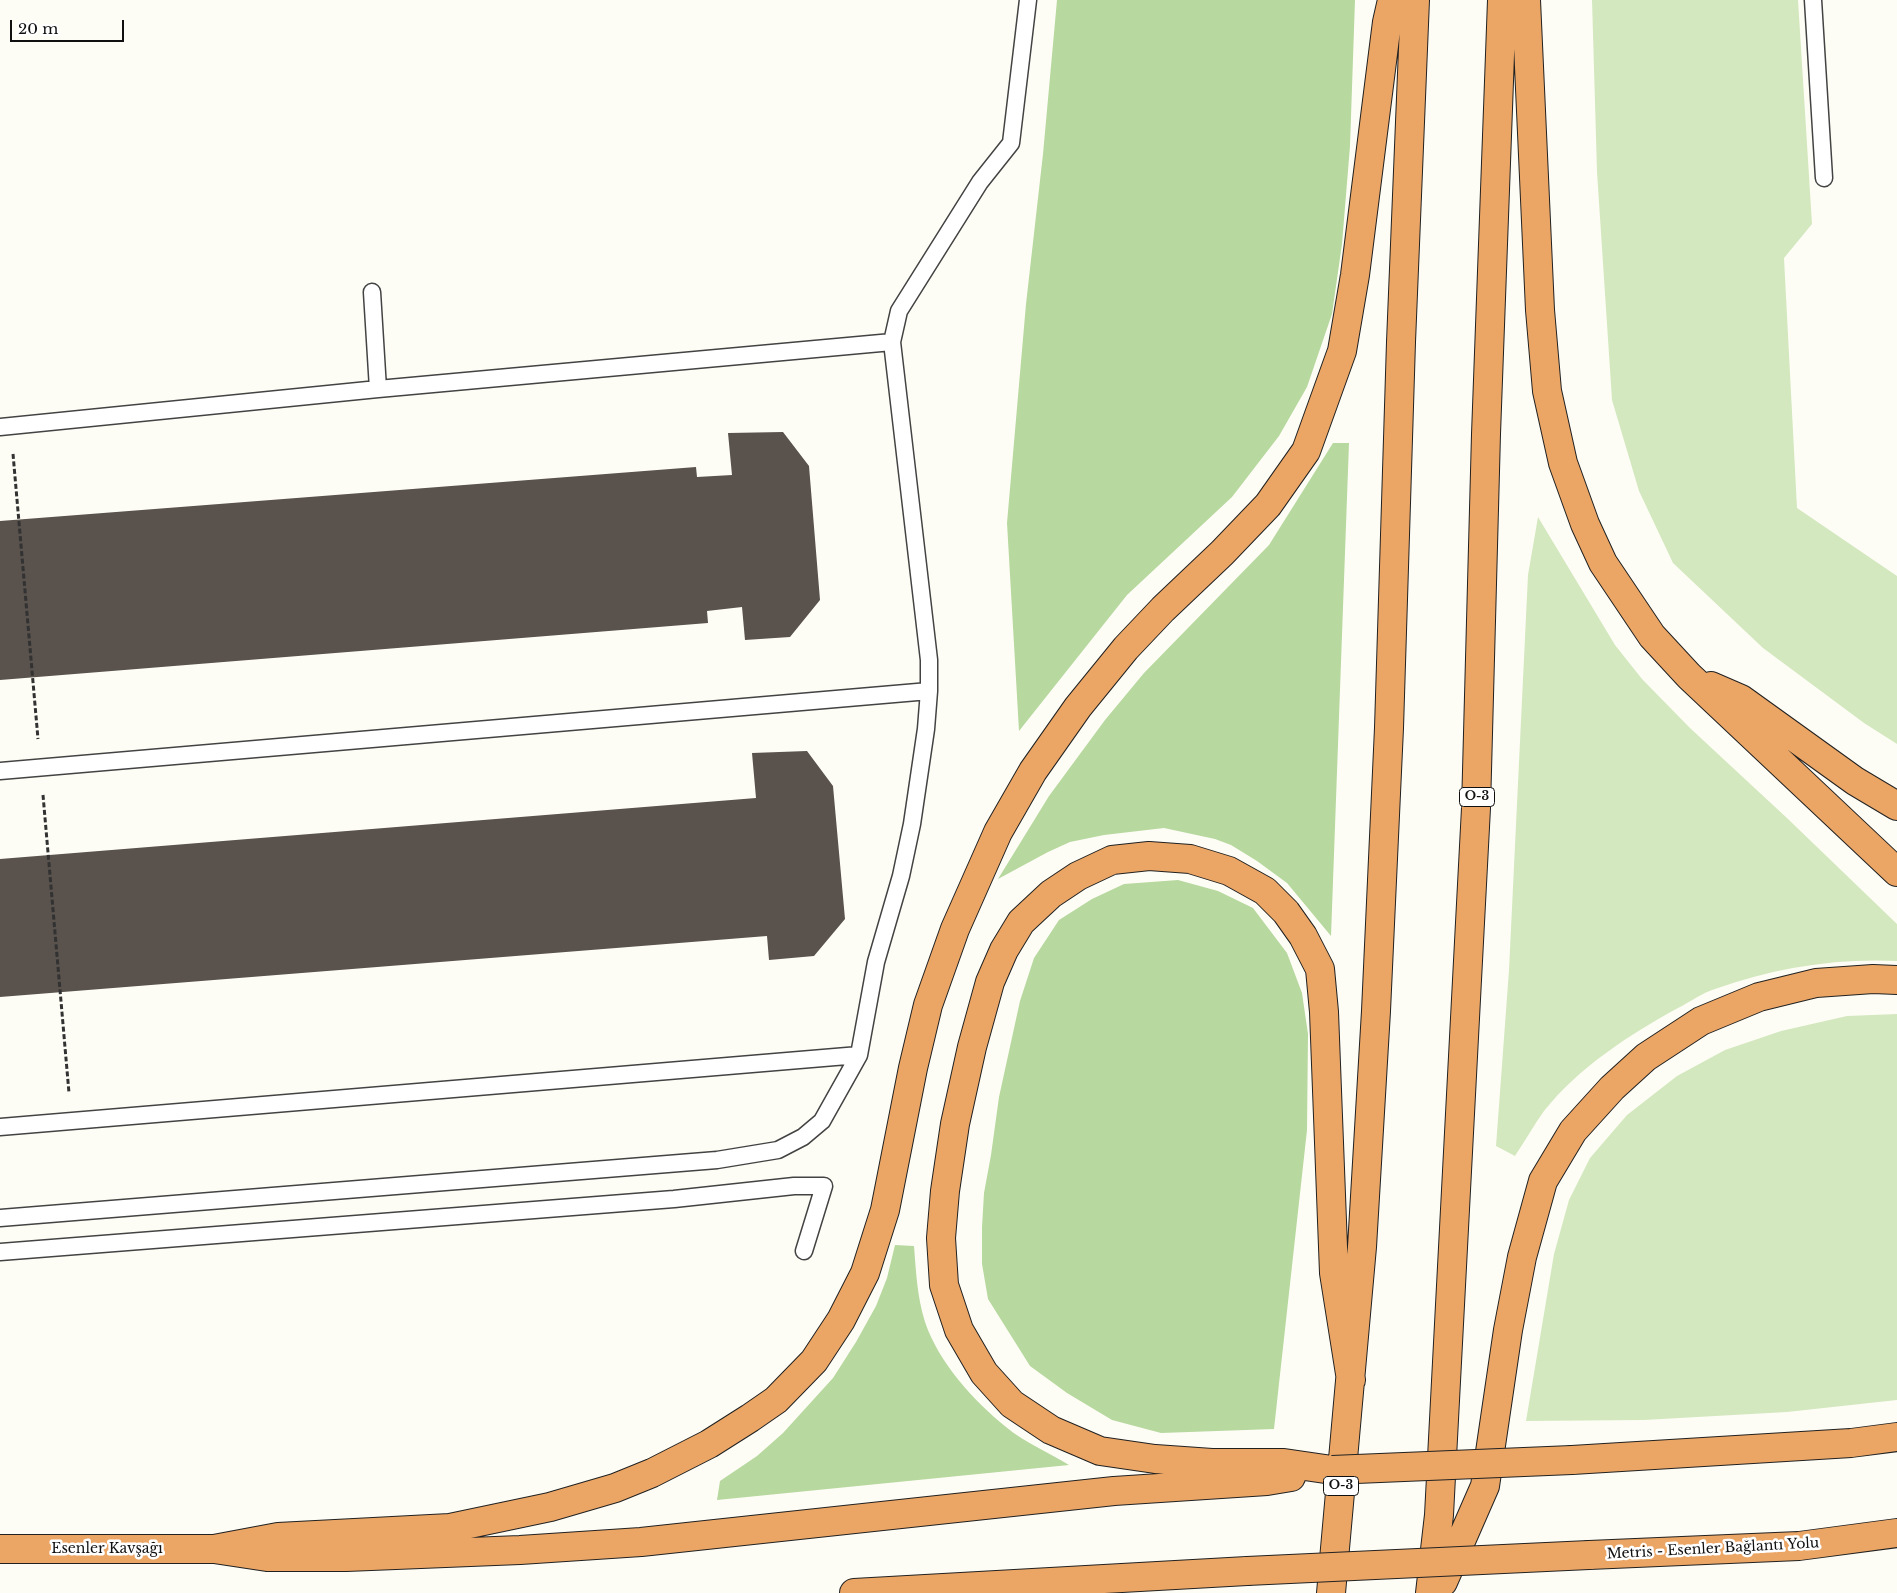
<!DOCTYPE html>
<meta charset="utf-8">
<style>
body{margin:0}
#map{position:relative;width:1897px;height:1593px;overflow:hidden;background:#fefdf5;font-family:"Libre Baskerville",serif}
canvas{display:block}
.scale{position:absolute;left:10px;top:20px;width:114px;height:22px;box-sizing:border-box;border:2px solid #101010;border-top:0;padding-left:6px;font-size:15px;line-height:18px;white-space:nowrap;color:#101010;-webkit-text-stroke:4px #fff;paint-order:stroke}
</style>
<div id="map">
<canvas width="1897" height="1593"></canvas>
<div class="scale">20 m</div>
</div>
<script>
const ctx = document.querySelector('canvas').getContext('2d');
ctx.lineJoin = 'round';
function paint(path, color) { ctx.fillStyle = color; ctx.fill(path, 'evenodd'); }
function trace(path, color, width, dash) { ctx.strokeStyle = color; ctx.lineWidth = width; ctx.lineCap = dash ? 'butt' : 'round'; ctx.setLineDash(dash || []); ctx.stroke(path); }
function drawText(font, color, halo, rows, align = 'center') {
  ctx.font = font + ' "Libre Baskerville",serif'; ctx.lineWidth = 5; ctx.setLineDash([]); ctx.textBaseline = 'middle'; ctx.strokeStyle = halo; ctx.fillStyle = color; for (const [text, x, y, turn = 0] of rows) {
    ctx.save(); ctx.translate(x, y); ctx.rotate((+turn || 0) * Math.PI / 180); ctx.textAlign = isNaN(turn) ? turn : align; if (halo) ctx.strokeText(text, 0, 0); ctx.fillText(text, 0, 0); ctx.restore();
  }
}
paint(new Path2D(`
 M1592,0H1798L1812,224L1784,258L1797,508L1897,576V744L1864,723L1763,648L1673,563L1639,491L1612,400L1597,172Z
 M1538,517L1615,645L1642,679L1690,728L1788,819L1897,924V961C1835,958 1774,968 1715,989C1702,993 1690,1002 1678,1008C1629,1035 1579,1067 1544,1111C1534,1125 1525,1141 1515,1156L1496,1146L1509,970L1528,575Z
 M1897,1014V1400L1787,1412L1644,1420L1526,1421L1554,1254L1569,1200L1590,1158L1627,1115L1677,1076L1725,1050L1781,1031L1847,1016Z`), '#d3e8bf');
paint(new Path2D(`
 M1057,0H1355L1350,146L1342,244L1332,314L1307,387L1279,436L1232,497L1127,595L1019,731L1007,523L1026,304L1043,154Z
 M1333,443H1349L1331,936L1287,883L1257,861L1231,845L1215,839L1164,828L1104,835L1070,842L1048,852L998,879L1049,796L1105,720L1144,673L1269,545Z
 M1178,880L1218,891L1253,908L1287,953L1302,993L1308,1034L1307,1130L1274,1429L1161,1433L1112,1420L1067,1393L1030,1366L988,1299L982,1264V1227L984,1193L991,1155L999,1097L1020,1001L1034,958L1059,920L1092,899L1124,884Z
 M895,1245L914,1246C916,1271 917,1297 925,1322C939,1363 973,1400 1006,1427C1024,1442 1048,1452 1069,1465L717,1500L720,1481L757,1456L783,1433L833,1378L856,1342L876,1306L887,1278Z`), '#b7d89f');
paint(new Path2D(`
 M783,432L809,466L820,600L790,637L745,640L742,607L707,611L708,623L0,680V521L696,467L697,477L732,475L728,433Z
 M807,751L833,786L845,919L814,956L769,960L767,936L0,997V859L756,798L752,753Z`), '#59524d');
const lane = new Path2D(`
 M1813,0L1824,178
 M372,292L378,389
 M0,427L378,389L892,342
 M0,771L929,691
 M0,1127L859,1055
 M0,1218L717,1160L778,1150L803,1137L822,1121L859,1055L876,962L901,876L912,824L926,729L929,691V660L892,342L899,311L980,182L1011,143L1028,0
 M0,1252L674,1199L794,1186H824L804,1251`);
const highway = new Path2D(`
 M1526,0L1540,310L1547,391L1563,463L1585,524L1603,563L1652,636L1689,676L1897,872
 M1711,686L1741,699L1855,781L1897,806
 M1572,1460L1851,1443L1897,1437
 M1332,1470L1284,1463H1212L1155,1459L1100,1451L1051,1430L1012,1404L984,1373L959,1330L944,1285L941,1238L945,1191L955,1124L972,1047L990,982L1004,950L1021,922L1051,894L1078,876L1112,860L1149,856L1190,859L1229,871L1265,891L1286,912L1303,936L1320,969L1324,1012L1334,1273L1351,1380
 M0,1549H214L267,1557H346L520,1550L641,1542L1114,1491L1267,1481L1291,1477
 M214,1549L278,1537L450,1528L550,1507L615,1488L652,1473L709,1444L750,1418L776,1400L814,1361L841,1320L865,1273L885,1210L913,1068L928,1005L955,929L998,832L1033,771L1078,707L1126,648L1163,609L1222,553L1268,505L1306,451L1342,351L1355,275L1387,22L1392,0
 M1589,1555L1799,1546L1897,1533
 M1443,1582L1485,1486L1508,1330L1522,1257L1543,1181L1573,1131L1612,1088L1646,1057L1701,1021L1759,997L1816,983L1873,979L1897,980
 M854,1593L1247,1571
 M1331,1593L1362,1247L1376,1011L1389,728L1401,342L1415,0
 M1430,1593L1439,1515L1476,808L1486,434L1502,0`);
trace(lane, '#434343', 19);
trace(highway, '#212121', 30);
trace(new Path2D(`
 M13,454L38,739
 M43,795L69,1093`), '#323232', 3, [5, 2.5]);
trace(lane, '#fff', 16);
trace(highway, '#eba666', 28);
const highwayBridge = new Path2D(`
 M1332,1470L1572,1460
 M1247,1571L1589,1555`);
trace(highwayBridge, '#212121', 30, []);
trace(highwayBridge, '#eba666', 28);
for (const [x, y, w] of [
 [1477,797,35],
 [1341,1486,35]
]) { const box = new Path2D(); box.roundRect(x - w / 2, y - 9.5, w, 19, 4); ctx.fillStyle = '#fff'; ctx.fill(box); trace(box, '#101010', 1); }
drawText('bold 12px', '#101010', null, [
 ["O-3",1477,797],
 ["O-3",1341,1486]
]);
drawText('14px', '#101010', '#fff', [
 ["Esenler Kavşağı",107,1549],
 ["Metris - Esenler Bağlantı Yolu",1713,1549,-3]
]);
</script>
